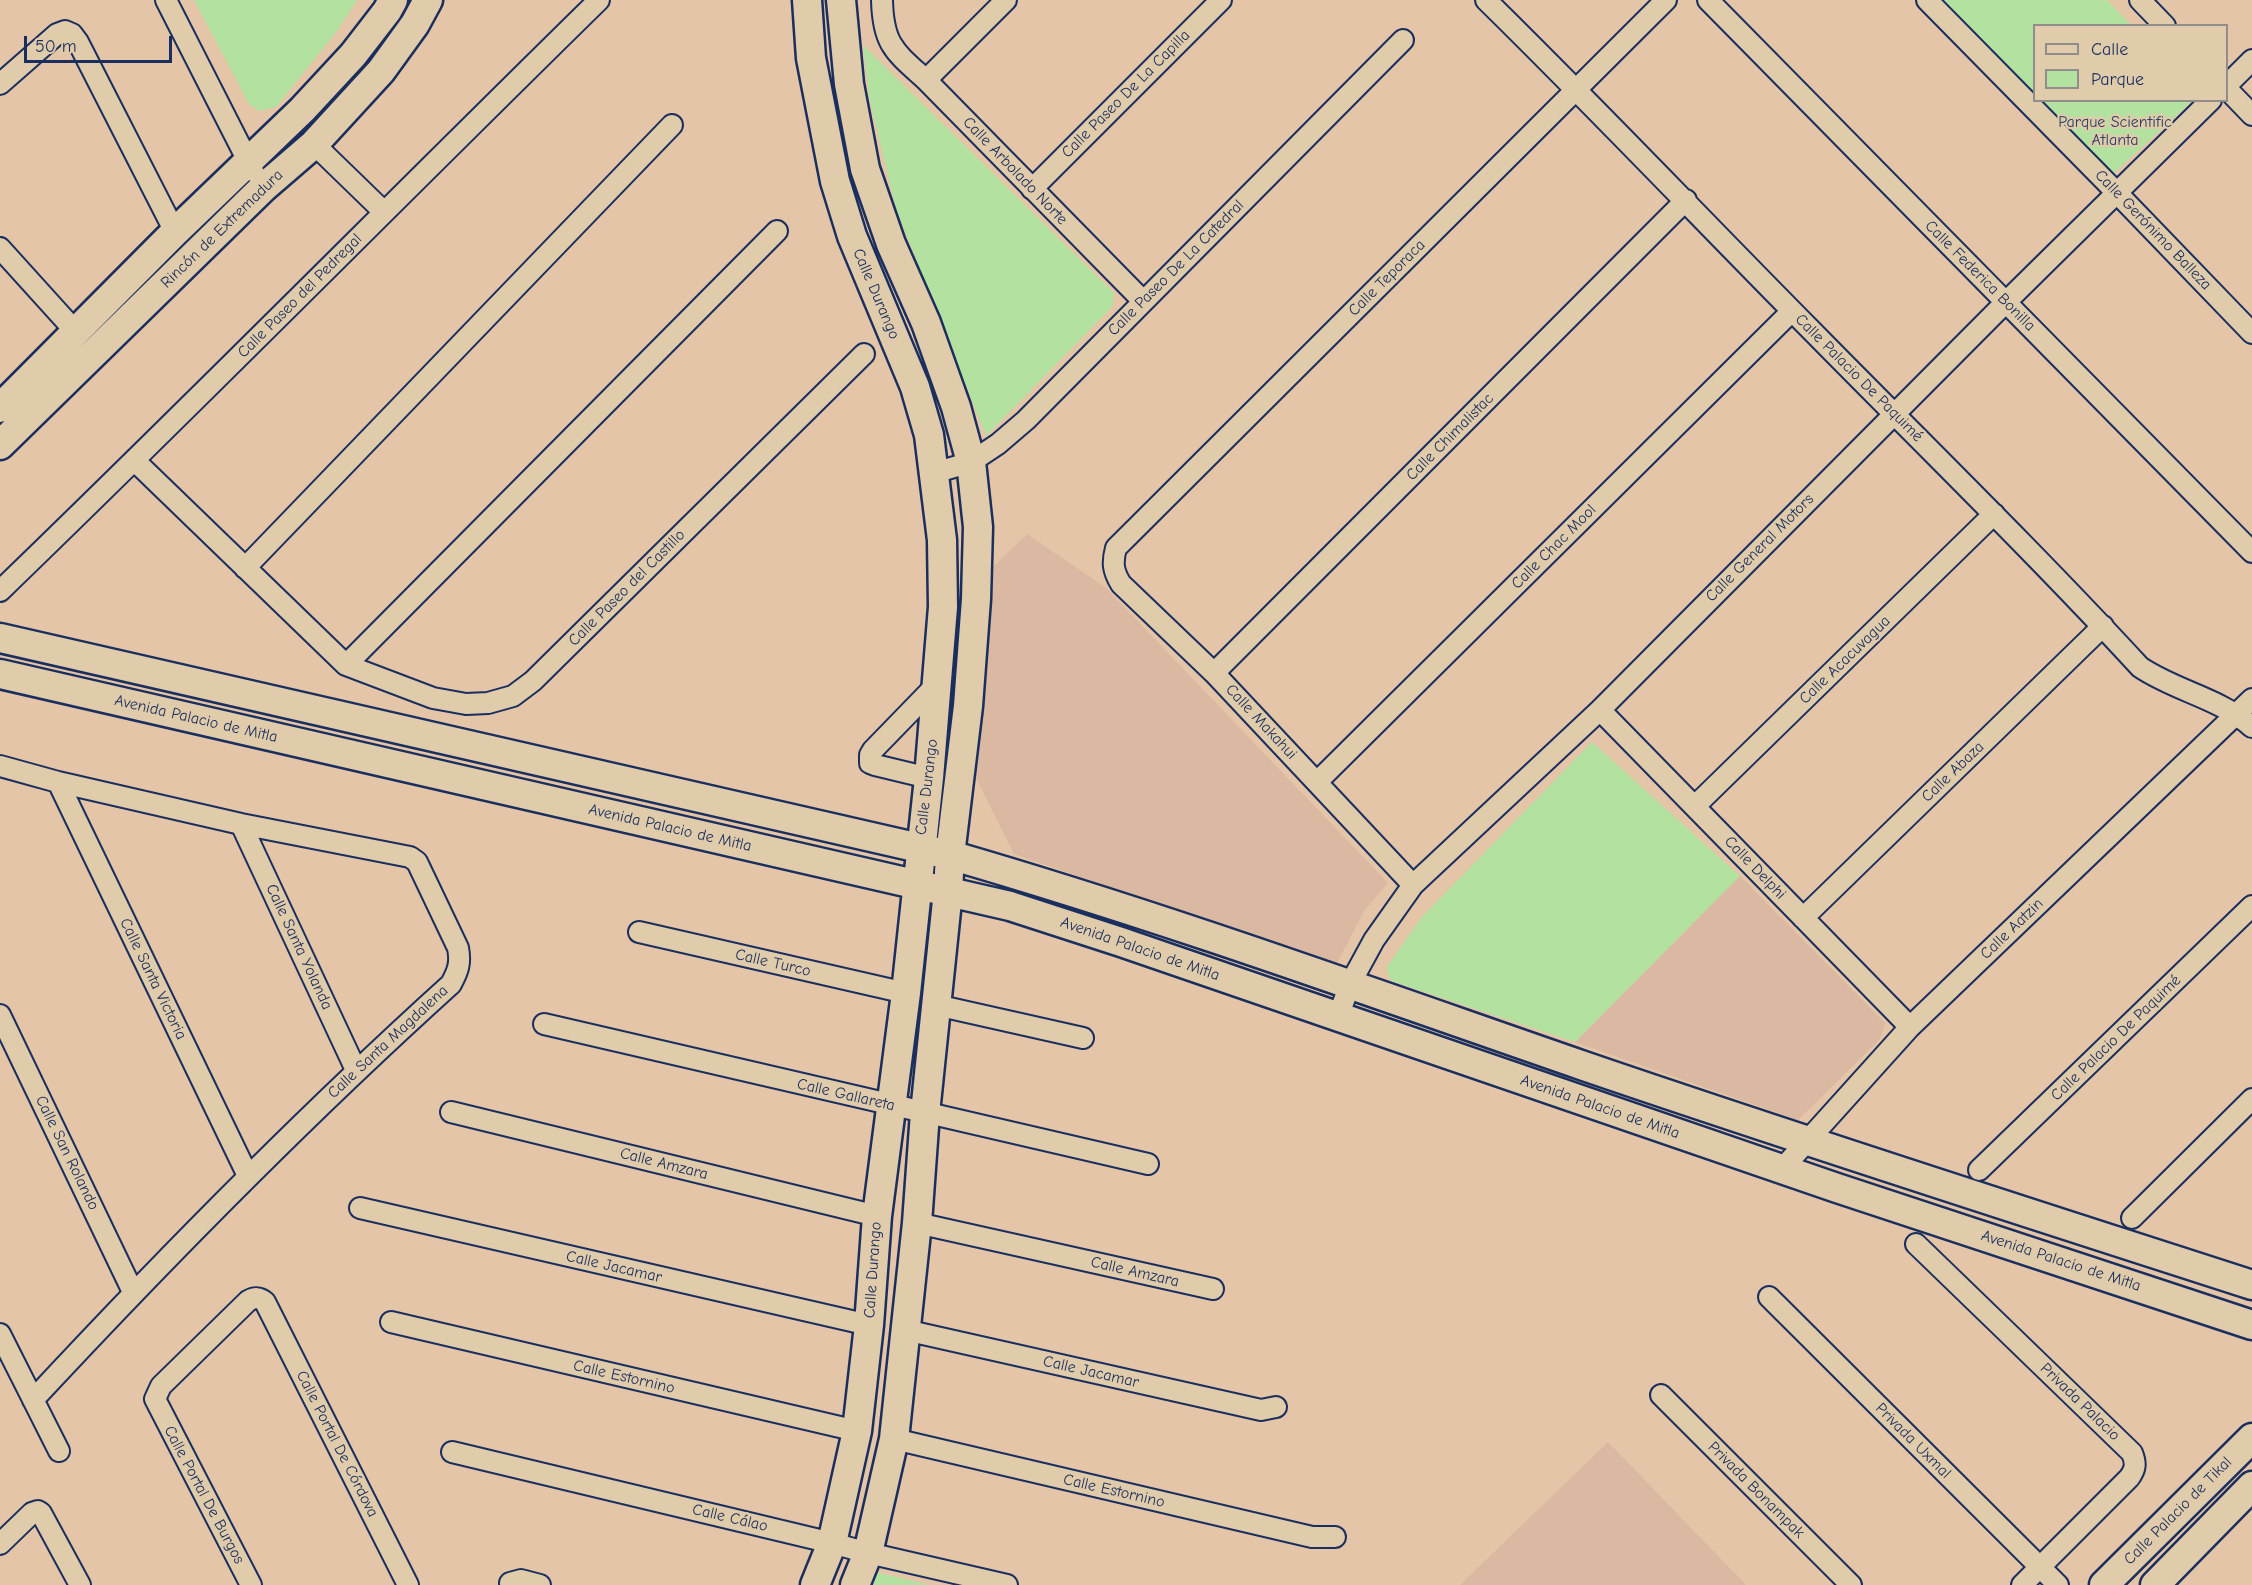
<!DOCTYPE html>
<meta charset="utf-8">
<style>
body{margin:0}
#map{position:relative;width:2252px;height:1585px;overflow:hidden;background:#e4c5a7;font-family:"Comic Neue",sans-serif}
canvas{display:block}
.legend{position:absolute;left:2033px;top:24px;width:195px;height:78px;box-sizing:border-box;background:#e0cbaa;border:2px solid #918d8c;margin:0;padding:8px 10px;list-style:none;font-size:18px;color:#1b2f5e}
.legend li{display:flex;align-items:center;gap:12px;height:30px}
.legend b{width:30px;border:2px solid #918d8c}
.scale{position:absolute;left:24px;top:36px;width:148px;height:27px;box-sizing:border-box;border:3px solid #1b2f5e;border-top:0;padding-left:8px;font-size:18px;line-height:21px;white-space:nowrap;color:#1b2f5e;-webkit-text-stroke:4px #e0cbaa;paint-order:stroke}
</style>
<div id="map">
<canvas width="2252" height="1585"></canvas>
<ul class="legend">
<li><b style="height:8px;background:#e0cbaa"></b>Calle</li>
<li><b style="height:16px;background:#b3e1a0"></b>Parque</li>
</ul>
<div class="scale">50 m</div>
</div>
<script>
const ctx = document.querySelector('canvas').getContext('2d');
ctx.lineJoin = 'round';
function paint(path, color) { ctx.fillStyle = color; ctx.fill(path, 'evenodd'); }
function trace(path, color, width, dash) { ctx.strokeStyle = color; ctx.lineWidth = width; ctx.lineCap = dash ? 'butt' : 'round'; ctx.setLineDash(dash || []); ctx.stroke(path); }
function drawText(font, color, halo, rows, align = 'center') {
  ctx.font = font + ' "Comic Neue",sans-serif'; ctx.lineWidth = 4.5; ctx.setLineDash([]); ctx.textBaseline = 'middle'; ctx.strokeStyle = halo; ctx.fillStyle = color; for (const [text, x, y, turn = 0] of rows) {
    ctx.save(); ctx.translate(x, y); ctx.rotate((+turn || 0) * Math.PI / 180); ctx.textAlign = isNaN(turn) ? turn : align; if (halo) ctx.strokeText(text, 0, 0); ctx.fillText(text, 0, 0); ctx.restore();
  }
}
paint(new Path2D(`
 M1027,534L1106,588L1388,883L1364,911L1336,965L1014,854L975,776L991,615L993,567Z
 M1740,876L1885,1023L1880,1039L1798,1120L1575,1042Z
 M1608,1442L1746,1585H1460Z`), '#dab8a1');
paint(new Path2D(`
 M194,0H357L337,31L276,107L259,111L249,104Z
 M1937,0H2107L2131,25L2034,26V96Z
 M863,45L1114,293L1112,307L986,436L896,209L869,97Z
 M2039,101H2192L2114,173Z
 M1592,742L1740,876L1575,1042L1391,981L1386,968L1422,917Z
 M875,1572L931,1585H868Z`), '#b3e1a0');
const street = new Path2D(`
 M166,0L253,171
 M882,0C883,45 895,52 926,80L1143,301
 M1486,0C1597,109 1703,221 1812,331C1922,443 2034,552 2140,667C2175,691 2220,698 2252,727
 M1708,0L2252,552
 M1927,0L2117,193L2252,333
 M2140,0L2165,26
 M926,80L1006,0
 M0,84L57,34L65,31L72,34L78,42L175,232
 M2226,86L2252,60
 M2226,88L2252,115
 M314,144L383,211
 M1032,189L1221,0
 M0,248L76,332
 M135,461L346,665L433,698L466,704L488,703L513,696L533,681L864,354
 M934,473L971,462L998,444L1026,420L1403,40
 M245,568L672,125
 M0,591C202,396 399,196 599,0
 M346,665L777,231
 M1214,673L1686,200
 M1600,710L1910,1027
 M0,766L58,782L241,824L410,857L417,862L458,948C461,963 458,971 451,984C305,1116 167,1256 33,1400
 M929,778L875,765L870,763V755L873,750L938,683
 M58,782L248,1176
 M1317,782L1792,311
 M1695,806L1994,514
 M241,824L356,1070
 M1413,885L1214,673L1121,584C1113,571 1112,563 1116,548L1666,0
 M1803,918L2103,626
 M639,932L906,993
 M936,1005L1083,1038
 M0,1015L133,1292
 M1338,1017L1350,984L1374,940L1413,885L1600,710L2006,302L2211,100
 M544,1024L1148,1164
 M451,1112L877,1216
 M1782,1169L1910,1027L2252,699
 M1979,1170L2252,906
 M360,1208L869,1325
 M2132,1218L2252,1099
 M917,1223L1213,1289
 M1916,1244L2132,1453C2136,1463 2136,1469 2129,1478L2022,1585
 M1769,1297L2058,1585
 M391,1322L857,1431
 M905,1330L1261,1410L1276,1407
 M0,1334L59,1451
 M1661,1395L1851,1585
 M894,1439L1312,1537H1335
 M452,1452L832,1543L868,1553L1007,1585
 M0,1544L32,1513L38,1511L41,1513L80,1585
 M510,1583L521,1580L540,1585
 M251,1585L155,1399L161,1386L248,1301C255,1297 259,1297 265,1302L408,1585`);
const secondary = new Path2D(`
 M807,0L811,58L835,181L852,236L915,387L929,435L942,540L943,607L929,778L906,993L877,1216L869,1325L857,1431L832,1543L815,1585
 M841,0L849,84L865,169L891,244L926,323L956,407L971,462L978,527L976,599L968,706L950,855L948,891L925,1113L917,1223L894,1439L868,1553L855,1585
 M0,408L175,232L302,110L353,55L387,11L393,0
 M0,445L263,188L314,144L381,71L415,24L428,0
 M0,638L950,855C1164,917 1373,993 1584,1066C1806,1142 2029,1213 2252,1285
 M0,674L1010,906L1121,942L1837,1188L2252,1325
 M2104,1585L2252,1438
 M2155,1585L2252,1486`);
trace(street, '#1b2f5e', 24);
trace(secondary, '#1b2f5e', 33);
trace(street, '#e0cbaa', 20);
trace(secondary, '#e0cbaa', 28);
drawText('16px', '#1b2f5e', '#e0cbaa', [
 ["Calle Paseo De La Capilla",1126,94,-45],
 ["Calle Arbolado Norte",1015,171,46],
 ["Rincón de Extremadura",222,229,-44],
 ["Calle Gerónimo Balleza",2153,230,46],
 ["Calle Paseo De La Catedral",1176,268,-45],
 ["Calle Federica Bonilla",1980,276,45],
 ["Calle Teporaca",1387,278,-45],
 ["Calle Durango",876,294,67],
 ["Calle Paseo del Pedregal",300,296,-45],
 ["Calle Palacio De Paquimé",1859,378,45],
 ["Calle Chimalistac",1450,437,-45],
 ["Calle Chac Mool",1554,547,-45],
 ["Calle General Motors",1760,548,-45],
 ["Calle Paseo del Castillo",627,588,-45],
 ["Calle Acacuvagua",1845,660,-44],
 ["Avenida Palacio de Mitla",196,719,13],
 ["Calle Makahui",1261,722,47],
 ["Calle Abaza",1953,772,-44],
 ["Calle Durango",927,787,-83],
 ["Avenida Palacio de Mitla",670,828,13],
 ["Calle Delphi",1755,868,46],
 ["Calle Aatzin",2012,929,-44],
 ["Calle Santa Yolanda",299,947,65],
 ["Avenida Palacio de Mitla",1140,949,19],
 ["Calle Turco",773,963,13],
 ["Calle Santa Victoria",153,979,64],
 ["Calle Palacio De Paquimé",2116,1038,-44],
 ["Calle Santa Magdalena",388,1042,-43],
 ["Calle Gallareta",846,1095,13],
 ["Avenida Palacio de Mitla",1600,1107,19],
 ["Calle San Rolando",67,1153,64],
 ["Calle Amzara",664,1164,14],
 ["Avenida Palacio de Mitla",2061,1261,18],
 ["Calle Jacamar",614,1267,13],
 ["Calle Durango",873,1270,-86],
 ["Calle Amzara",1135,1272,13],
 ["Calle Jacamar",1091,1372,13],
 ["Calle Estornino",624,1377,13],
 ["Privada Palacio",2080,1402,44],
 ["Privada Uxmal",1913,1441,45],
 ["Calle Portal De Córdova",337,1444,63],
 ["Privada Bonampak",1756,1490,45],
 ["Calle Estornino",1114,1491,13],
 ["Calle Portal De Burgos",204,1495,62],
 ["Calle Palacio de Tikal",2178,1511,-45],
 ["Calle Cálao",730,1518,13]
]);
drawText('16px', '#2a4165', '#e0cbaa', [
 ["Parque Scientific",2115,122],
 ["Atlanta",2115,140]
]);
</script>
